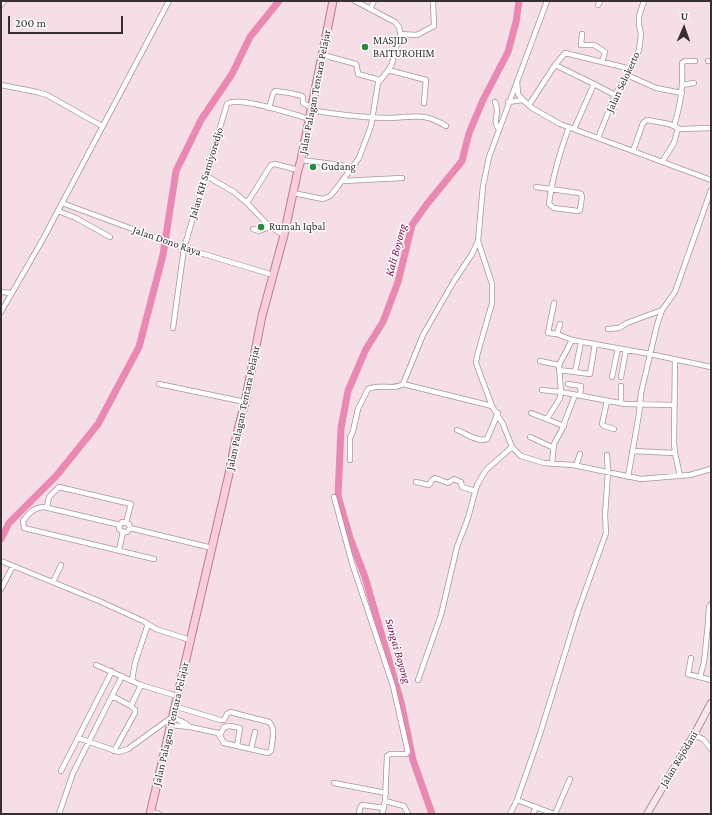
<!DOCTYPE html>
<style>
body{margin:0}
#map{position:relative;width:712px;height:815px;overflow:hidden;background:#f5dee6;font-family:"Crimson Pro",serif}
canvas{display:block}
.frame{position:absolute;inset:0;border:2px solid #382f32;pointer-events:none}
.north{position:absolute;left:664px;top:8px;width:40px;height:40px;-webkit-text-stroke:3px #fff;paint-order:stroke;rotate:2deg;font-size:11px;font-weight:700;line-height:16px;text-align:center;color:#382f32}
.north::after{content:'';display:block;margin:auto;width:14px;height:18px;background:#382f32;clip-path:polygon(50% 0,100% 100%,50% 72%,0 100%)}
.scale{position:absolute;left:8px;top:16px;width:115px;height:18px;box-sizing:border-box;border:2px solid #382f32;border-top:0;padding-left:5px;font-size:12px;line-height:14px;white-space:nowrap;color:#382f32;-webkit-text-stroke:3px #fff;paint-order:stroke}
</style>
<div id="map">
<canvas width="712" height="815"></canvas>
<div class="frame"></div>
<div class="north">U</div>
<div class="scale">200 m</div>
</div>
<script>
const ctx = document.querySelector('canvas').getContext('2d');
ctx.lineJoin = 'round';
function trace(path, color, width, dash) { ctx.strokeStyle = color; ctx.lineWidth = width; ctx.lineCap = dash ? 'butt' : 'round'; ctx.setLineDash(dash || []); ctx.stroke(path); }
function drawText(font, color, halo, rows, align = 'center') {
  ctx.font = font + ' "Crimson Pro",serif'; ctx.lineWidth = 3; ctx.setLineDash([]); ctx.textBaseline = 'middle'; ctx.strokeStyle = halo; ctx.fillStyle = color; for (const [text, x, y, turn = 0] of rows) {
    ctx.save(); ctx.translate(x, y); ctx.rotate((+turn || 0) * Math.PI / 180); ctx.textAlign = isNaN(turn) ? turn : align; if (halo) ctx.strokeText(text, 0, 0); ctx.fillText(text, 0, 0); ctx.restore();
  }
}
trace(new Path2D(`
 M1,539L9,523L57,475L98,424L139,347L163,255L176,171L201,120L232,74L250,37L279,1
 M432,814L413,760L401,702L365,577L350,538L338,496L341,428L348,391L366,349L383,322L398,282L412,225L427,204L462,161L469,133L483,100L508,52L516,22L519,1`), '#eb88b1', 7);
const minor = new Path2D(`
 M1,5L4,1
 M598,5L600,1
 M370,9L374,1
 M400,34L417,35L434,26L433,1
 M582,34L581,45H594L605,52L602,62
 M323,55L356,64L357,67L358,74L380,80
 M708,61H711
 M555,65L565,53L631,69
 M388,70L426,80L424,103
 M627,75L656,88L682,93
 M517,81L518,94L523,100L532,108L560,124L711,180
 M594,84L615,95
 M1,85L37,92L47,95L102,126
 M682,85L694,83
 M495,102C501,113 491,120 499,129
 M508,102L523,100
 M529,105L555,65L594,84L574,129
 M269,108L273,94L275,91L290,93L302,96L303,97V103L312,108
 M312,110C336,115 361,117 386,118C411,118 423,111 446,126
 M674,126C681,103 683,87 682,63L685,61H695
 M598,138L615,95L633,65L639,50L641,34L639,25V16L644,1
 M633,151L643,123L647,120L669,124L680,129L711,128
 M301,160L341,165
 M662,162L674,143L678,128
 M205,175L234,192L247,203L270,227L284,235
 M342,181L402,178
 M536,187L579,193L581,194L582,197L580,210L578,211L554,208L549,204C552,177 560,152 569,127
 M293,193L323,199L330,196L336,189L359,158L371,126L378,83L387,72L392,64L396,47L401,37L399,27L395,22L355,1
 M62,203L184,248L273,275
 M247,203L271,165L275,164L298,170
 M58,211L76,218L110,237
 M253,229L259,231L270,227
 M478,241L492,284V303L477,356L476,363L492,406L503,424L512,447L521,456L544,463L573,465L641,479L690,475L711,469
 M1,292L12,293
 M554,303L548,333L557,334L572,340L650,354L711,367
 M1,312L43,239L169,1
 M173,328L184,248L227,104C238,95 294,115 310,119
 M608,329L619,328L627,323L662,310
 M557,334L560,324
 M675,359L674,443L675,453L680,476
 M540,361L559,365
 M559,370L590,374L595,344
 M575,372L581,342
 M612,377L618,348
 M621,377L626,350
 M159,384L245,402
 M403,384L492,406
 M568,384L581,386L580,396
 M542,390L561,392L625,404L675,405
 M607,401L602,424L604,426L614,429
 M621,403V386
 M531,413L564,426
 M547,419L560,398L561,392L559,365L572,340
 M457,430C465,433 479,443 487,439L498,413
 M530,437L554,448
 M632,451L675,453
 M350,460V438L353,431L358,409L368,389C379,383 393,391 403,384L423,335L454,281L472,254L478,241L483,186L489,157L547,1
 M552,463L554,444L562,429L575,395
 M576,466L580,454
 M628,477L639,414L641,393L657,325L662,310L675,292L711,190
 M416,482L429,485L432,480L435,478L448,483L454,479L461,482L462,487L475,491
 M334,497L352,563L393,686L408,752L406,754H390L387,756L385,801L382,814
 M47,507L49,497L59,487L131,504L126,523
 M120,525L44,507C33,508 29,513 23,521L24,528L154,559
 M130,528L127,532H123L119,529L120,525L122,522L129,524L130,528L212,548
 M119,550L123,532
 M1,561L99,601L143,621L156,629L190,640
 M53,582L61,565
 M1,589L13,566
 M711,604L709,607L708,623H711
 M691,658L688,674L711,680
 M96,665L141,685L177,696
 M700,677L704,662L708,623
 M132,680L135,663L148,624
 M418,680L441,615L457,547L468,518L477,485L486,470L512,447
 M112,696L131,706L135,710V713L114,751
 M131,706L141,685
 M171,725L190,727L218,733L224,743L268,753L271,751C272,742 276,728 269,722L230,712L227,714L224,720H220L174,706
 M220,735L224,727L230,726L240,728L237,746
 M694,735L703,739L711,749
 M78,738L119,752L128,749L172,717L185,723L190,727
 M251,749L255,732
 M61,771L112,671
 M334,783L386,793
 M517,800L539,737L578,611L606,533L605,515L608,472L607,455
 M385,801L404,806L408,814
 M150,812L159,814
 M59,814L73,773L122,676
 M359,814L360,808L362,805L384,808
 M510,814L517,800L554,814
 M533,814L536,807
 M555,814L570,779`);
const secondary = new Path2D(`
 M647,814L696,731L711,703`);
const primary = new Path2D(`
 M150,814L229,474L236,438L245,402L262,316L284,235L298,170L301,160L333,1`);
trace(minor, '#aa949c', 6);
trace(secondary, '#aa949c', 8);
trace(primary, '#b47f94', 9);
trace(minor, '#fff', 4.5);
trace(secondary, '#fce6ee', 6);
trace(primary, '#faccde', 7);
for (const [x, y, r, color] of [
 [365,47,4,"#268a3f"],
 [313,167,4,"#268a3f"],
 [261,227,4,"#268a3f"]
]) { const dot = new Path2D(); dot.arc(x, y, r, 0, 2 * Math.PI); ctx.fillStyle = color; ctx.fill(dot); trace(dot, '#fff', 1.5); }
drawText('11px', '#382f32', '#fff', [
 ["MASJID",373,41],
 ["BAITUROHIM",373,54],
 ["Gudang",321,167],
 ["Rumah Iqbal",269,227]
], 'left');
drawText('11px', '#382f32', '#fff', [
 ["Jalan Selokerto",623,82,-65],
 ["Jalan Palagan Tentara Pelajar",315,92,-79],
 ["Jalan KH Samiyoredjo",206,173,-73],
 ["Jalan Dono Raya",167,241,19],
 ["Jalan Palagan Tentara Pelajar",243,408,-78],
 ["Jalan Palagan Tentara Pelajar",171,724,-77],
 ["Jalan Rejodani",679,759,-59]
]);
drawText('italic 12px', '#860f51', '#fff', [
 ["Kali Boyong",396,250,-75],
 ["Sungai Boyong",398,651,74]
]);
</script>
